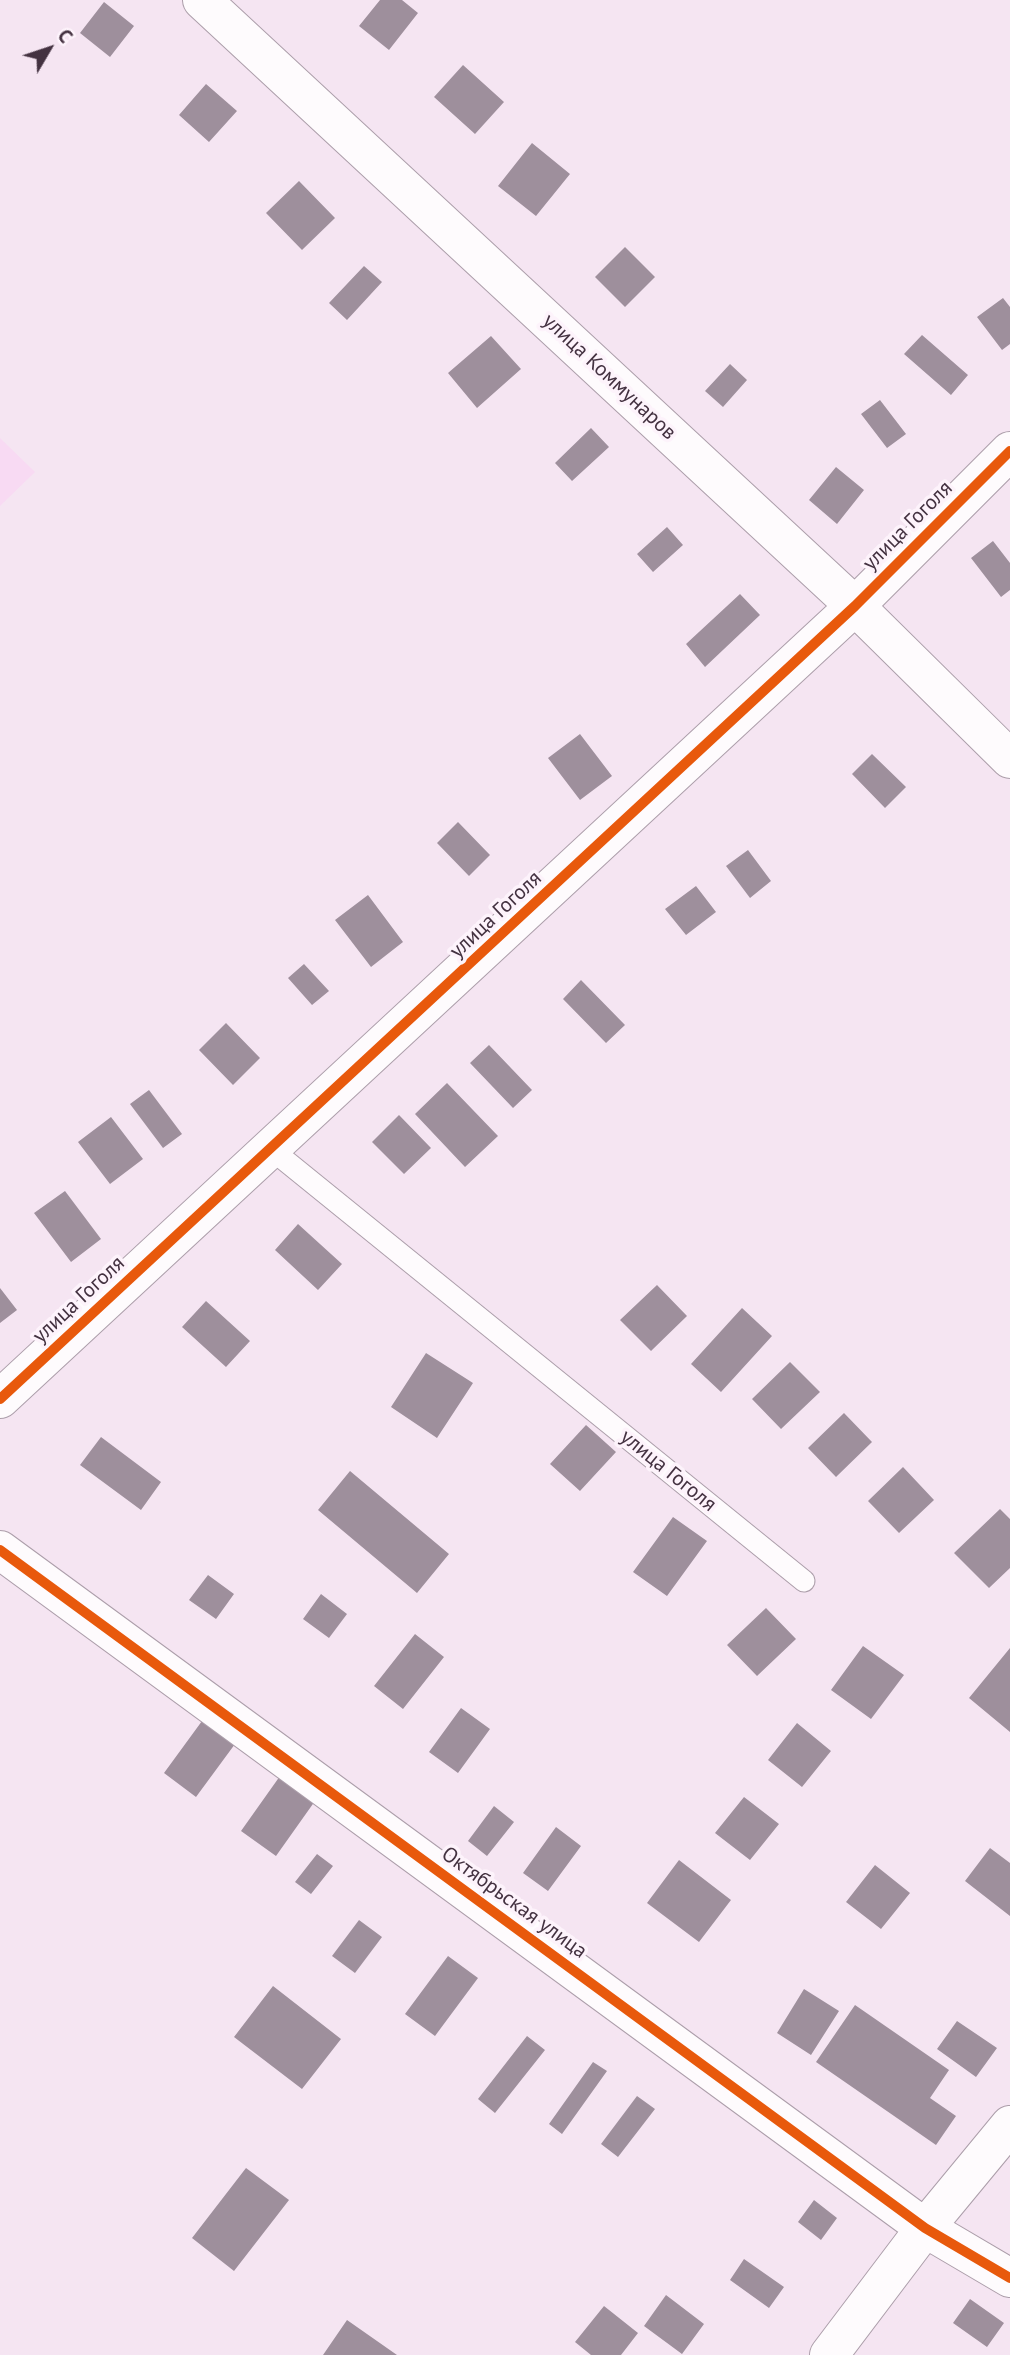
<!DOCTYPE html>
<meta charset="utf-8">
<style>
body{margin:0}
#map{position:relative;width:1010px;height:2355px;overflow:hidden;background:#f5e5f2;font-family:"PT Sans",sans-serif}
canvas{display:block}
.north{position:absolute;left:14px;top:14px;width:70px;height:70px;-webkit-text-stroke:5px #fdf3fb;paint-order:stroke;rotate:51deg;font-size:19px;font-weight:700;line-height:28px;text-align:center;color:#443241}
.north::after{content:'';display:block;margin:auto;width:24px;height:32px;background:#443241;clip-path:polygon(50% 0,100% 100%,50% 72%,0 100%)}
</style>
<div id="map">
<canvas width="1010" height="2355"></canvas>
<div class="north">С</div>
</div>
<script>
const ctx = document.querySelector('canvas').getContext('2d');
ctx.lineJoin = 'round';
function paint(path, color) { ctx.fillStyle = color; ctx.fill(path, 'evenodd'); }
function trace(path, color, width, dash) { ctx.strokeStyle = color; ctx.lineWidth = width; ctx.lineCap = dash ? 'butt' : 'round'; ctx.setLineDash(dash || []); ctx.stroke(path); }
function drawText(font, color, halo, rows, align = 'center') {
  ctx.font = font + ' "PT Sans",sans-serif'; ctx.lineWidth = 7; ctx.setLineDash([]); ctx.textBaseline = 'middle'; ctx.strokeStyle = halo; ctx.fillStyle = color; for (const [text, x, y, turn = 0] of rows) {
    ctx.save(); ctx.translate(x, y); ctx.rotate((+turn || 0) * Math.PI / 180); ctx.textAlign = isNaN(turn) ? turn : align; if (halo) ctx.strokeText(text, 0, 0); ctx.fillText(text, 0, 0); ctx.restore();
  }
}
paint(new Path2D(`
 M0,438L35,472L0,506Z`), '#f8daf3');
paint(new Path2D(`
 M380,0H402L418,13L389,50L359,26Z
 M104,2L134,26L110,57L80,33Z
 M463,65L504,102L475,134L434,97Z
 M206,84L237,111L209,142L179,115Z
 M532,143L570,174L536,216L498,186Z
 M299,181L335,218L302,250L266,213Z
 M625,247L655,277L625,307L595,277Z
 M364,266L382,282L347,320L329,303Z
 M1003,298L1010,307V344L1002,350L977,317Z
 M922,335L968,375L951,395L904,354Z
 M491,336L521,369L477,408L448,373Z
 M730,364L747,380L723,407L705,391Z
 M880,400L906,434L887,448L861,414Z
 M591,428L609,447L572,481L555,463Z
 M836,467L864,490L837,524L809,500Z
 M667,527L683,545L653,572L637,554Z
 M993,541L1010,563V590L1001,597L971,558Z
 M740,594L760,615L705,667L686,644Z
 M580,734L612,776L580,800L548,758Z
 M872,754L906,787L885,808L852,774Z
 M458,822L490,855L469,876L437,843Z
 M748,850L771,881L750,898L726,866Z
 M696,886L716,912L686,935L665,909Z
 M368,895L403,942L371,967L335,920Z
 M304,964L329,991L312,1005L288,978Z
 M581,980L625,1025L606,1043L563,999Z
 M226,1023L260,1058L233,1085L199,1050Z
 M489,1045L532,1090L513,1108L470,1063Z
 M447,1083L498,1136L465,1167L415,1114Z
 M149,1090L182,1134L163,1148L130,1104Z
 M399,1115L431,1148L404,1174L372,1142Z
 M111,1117L143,1159L110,1184L78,1142Z
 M65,1191L101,1239L71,1262L34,1213Z
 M298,1224L342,1264L318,1290L275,1250Z
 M657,1285L687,1316L651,1351L620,1320Z
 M0,1288L17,1310L0,1323Z
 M206,1301L250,1341L226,1367L182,1327Z
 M742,1308L772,1336L721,1392L691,1364Z
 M426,1353L473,1383L437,1438L391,1407Z
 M790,1362L820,1392L781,1429L752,1399Z
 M844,1413L872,1442L836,1477L808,1448Z
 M586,1425L616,1452L580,1491L550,1464Z
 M101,1437L161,1482L141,1510L80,1465Z
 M903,1467L934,1500L899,1533L868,1501Z
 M350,1471L449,1554L417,1593L318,1510Z
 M1000,1509L1010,1519V1568L989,1588L954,1553Z
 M673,1517L707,1541L667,1596L633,1572Z
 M208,1575L234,1594L216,1619L189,1600Z
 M321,1594L347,1614L329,1638L303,1619Z
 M766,1608L796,1639L757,1676L727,1645Z
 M415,1634L444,1657L403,1709L374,1686Z
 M863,1646L904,1675L871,1719L831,1690Z
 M1010,1648V1732L969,1698Z
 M461,1708L490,1729L458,1773L429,1752Z
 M202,1721L235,1744L196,1797L164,1773Z
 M797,1723L831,1751L802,1787L768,1760Z
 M280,1776L315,1801L276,1856L241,1831Z
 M744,1797L779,1824L750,1860L715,1833Z
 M494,1806L514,1822L487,1856L468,1841Z
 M556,1827L581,1846L548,1891L523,1873Z
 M990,1848L1010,1863V1916L965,1881Z
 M317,1854L333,1866L311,1894L295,1882Z
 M679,1860L731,1900L699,1942L647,1903Z
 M875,1865L910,1893L881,1929L846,1902Z
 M359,1920L382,1937L355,1973L332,1956Z
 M448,1956L478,1978L435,2036L405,2014Z
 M273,1986L341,2039L302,2089L234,2037Z
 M804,1989L839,2011L811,2055L777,2033Z
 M855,2005L949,2070L930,2098L956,2116L936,2145L816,2062Z
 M957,2021L997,2048L976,2077L937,2049Z
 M527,2036L545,2050L495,2113L478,2099Z
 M593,2062L607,2071L562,2134L549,2124Z
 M637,2096L655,2109L618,2157L601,2144Z
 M246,2168L289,2200L234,2271L192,2238Z
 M814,2200L837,2218L821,2240L798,2222Z
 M744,2259L784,2287L769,2308L730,2280Z
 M666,2295L704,2324L682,2354L644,2326Z
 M970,2299L1004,2323L987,2347L953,2323Z
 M604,2306L638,2333L621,2355H591L575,2342Z
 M347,2320L397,2355H323Z`), '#9e8f9c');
const lane = new Path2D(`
 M271,1149L804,1581`);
const street = new Path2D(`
 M202,0L855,606L1010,759
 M0,1399L855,606L1010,451
 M0,1550L925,2228L1010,2278
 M829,2355L925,2228L1010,2125`);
trace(lane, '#ac9eaa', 23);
trace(street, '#ac9eaa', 40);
trace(lane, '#fefbfd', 21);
trace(street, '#fefbfd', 38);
trace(new Path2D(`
 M0,1399L855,606L1010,451
 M0,1550L925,2228L1010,2278`), '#e8590c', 10);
drawText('21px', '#443241', '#fdf3fb', [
 ["улица Коммунаров",609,377,43],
 ["улица Гоголя",908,526,-45],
 ["улица Гоголя",496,915,-43],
 ["улица Гоголя",79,1300,-43],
 ["улица Гоголя",668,1471,39],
 ["Октябрьская улица",514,1903,36]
]);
</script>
